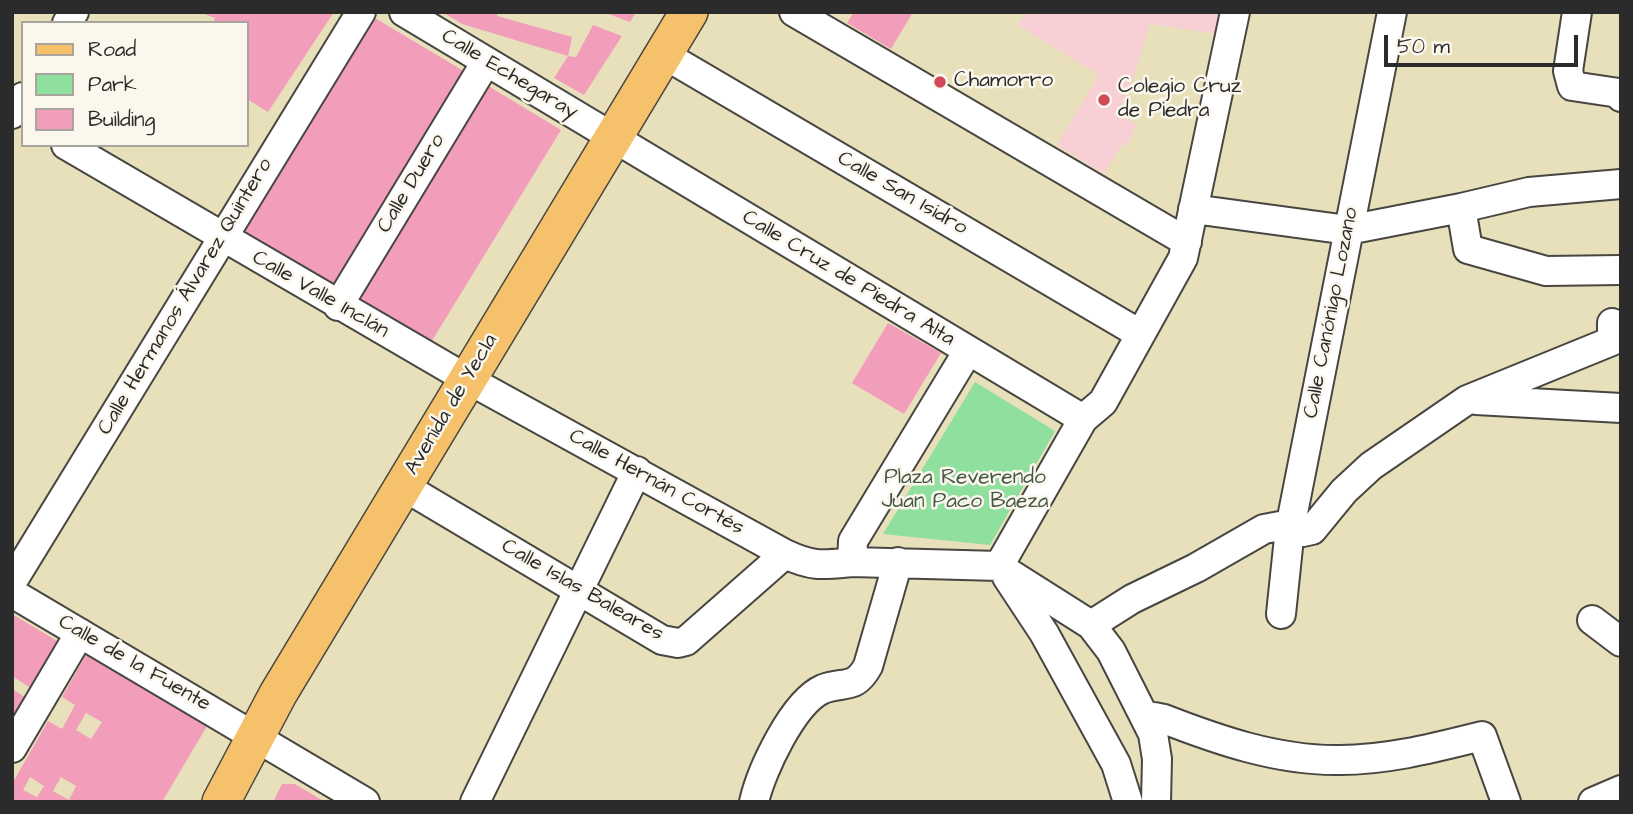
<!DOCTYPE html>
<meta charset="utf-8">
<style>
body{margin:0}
#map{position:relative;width:1633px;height:814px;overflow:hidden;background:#e8e0bb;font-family:"Architects Daughter",sans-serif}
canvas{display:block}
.frame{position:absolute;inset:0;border:14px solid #2b2b2b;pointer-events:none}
.legend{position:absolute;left:21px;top:21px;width:228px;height:126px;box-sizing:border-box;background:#fbf7ec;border:2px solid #a8a59f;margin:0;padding:9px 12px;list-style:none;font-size:21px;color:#2b2b2b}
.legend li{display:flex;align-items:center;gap:14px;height:35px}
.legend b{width:35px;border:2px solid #a8a59f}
.scale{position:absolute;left:1384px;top:35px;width:194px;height:32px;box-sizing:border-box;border:4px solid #2b2b2b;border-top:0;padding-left:9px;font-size:21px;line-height:24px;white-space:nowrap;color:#2b2b2b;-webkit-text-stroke:5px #fbf7ec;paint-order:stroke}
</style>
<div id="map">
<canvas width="1633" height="814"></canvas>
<div class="frame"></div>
<ul class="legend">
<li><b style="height:9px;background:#f6c16b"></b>Road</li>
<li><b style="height:19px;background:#8fdf9e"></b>Park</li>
<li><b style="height:19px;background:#f29dba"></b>Building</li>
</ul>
<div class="scale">50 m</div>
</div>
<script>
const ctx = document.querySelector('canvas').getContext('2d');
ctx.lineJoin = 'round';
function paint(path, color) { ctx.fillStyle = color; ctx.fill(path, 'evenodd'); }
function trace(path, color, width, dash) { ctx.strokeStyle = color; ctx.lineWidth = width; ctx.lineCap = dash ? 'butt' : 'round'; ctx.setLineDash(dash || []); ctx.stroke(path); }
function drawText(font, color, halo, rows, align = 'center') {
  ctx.font = font + ' "Architects Daughter",sans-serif'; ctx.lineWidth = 5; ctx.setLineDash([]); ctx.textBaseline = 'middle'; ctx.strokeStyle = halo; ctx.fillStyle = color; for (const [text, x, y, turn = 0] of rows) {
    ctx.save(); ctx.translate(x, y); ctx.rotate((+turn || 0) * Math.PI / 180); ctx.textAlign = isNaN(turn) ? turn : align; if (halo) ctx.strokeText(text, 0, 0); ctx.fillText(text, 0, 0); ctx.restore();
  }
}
paint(new Path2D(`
 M1026,12H1223L1218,34L1150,24L1131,86L1117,113L1136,124L1129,142L1120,147L1104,174L1057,145L1099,75L1018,25Z`), '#f7cfd4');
paint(new Path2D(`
 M975,382L1055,431L990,545L883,534Z`), '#8fdf9e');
paint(new Path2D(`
 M199,12H334L268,112L247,99V23H213L215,18Z
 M442,12H498L497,16L572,37L568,56L462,24Z
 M603,12H636L630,22Z
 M854,12H913L891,49L847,23Z
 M375,18L467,73L334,287L242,233Z
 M593,25L622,36L584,95L554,78L568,56L576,57Z
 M485,84L561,130L430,344L355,300Z
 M888,323L941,353L904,414L852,383Z
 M12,614L59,642L31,688L12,676Z
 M86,655L207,726L162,802H12V784L48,721L62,729L75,705L62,697ZM86,713L102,722L91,739L76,730ZM30,777L44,786L37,797L23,790ZM61,777L76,786L69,800L53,791Z
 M12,689L25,697L12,718Z
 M282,784H295L325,802H273Z`), '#f29dba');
const minor = new Path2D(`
 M404,12L1083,419
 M794,12L1187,242
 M1577,12L1568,71L1572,86L1619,93L1621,97
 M67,23L74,12
 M663,54L1140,334
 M12,114L23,97
 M66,145L467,379L785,554C813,567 822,565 852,562
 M1461,208L1468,249L1546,271L1621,270
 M1193,209L1348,230L1461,208L1529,192L1621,184
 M338,306L486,62
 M968,351L853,541L852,562L999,566L1083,419L1103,402L1183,258L1235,12
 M1476,400L1621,408
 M403,486L662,640L678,643L686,641L785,554
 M1001,568L1091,625L1111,651L1153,734L1157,759L1156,802
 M1007,577L1044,633L1116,764L1128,802
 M12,582L361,12
 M12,593L365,802
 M1281,614L1290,528L1392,12
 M1592,620L1621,642
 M1091,625L1132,599L1196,568L1264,529L1280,526L1303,532L1312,530L1344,491L1371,466L1467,400L1612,341V323
 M1146,718L1154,717L1164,719C1218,740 1276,760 1335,760C1384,761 1434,748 1482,736L1506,802
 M12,748L80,633
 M475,802L637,471
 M754,802C761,771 793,702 823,689C845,681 855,690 868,666L898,562
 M1593,802L1621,790`);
const major = new Path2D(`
 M221,802L278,694L689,12`);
trace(minor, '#474641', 32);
trace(major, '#474641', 40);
trace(minor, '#fff', 28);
trace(major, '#f6c16b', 37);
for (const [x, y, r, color] of [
 [940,82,7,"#d1495b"],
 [1104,100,7,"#d1495b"]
]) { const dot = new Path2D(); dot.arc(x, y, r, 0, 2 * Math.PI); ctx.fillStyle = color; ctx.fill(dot); trace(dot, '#fbf7ec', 2.5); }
drawText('21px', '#2b2b2b', '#fbf7ec', [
 ["Calle Echegaray",509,75,31],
 ["Calle Duero",412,184,-59],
 ["Calle San Isidro",902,194,30],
 ["Calle Cruz de Piedra Alta",848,279,31],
 ["Calle Valle Inclán",320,295,30],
 ["Calle Hermanos Álvarez Quintero",186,297,-59],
 ["Calle Canónigo Lozano",1332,313,-79],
 ["Avenida de Yecla",452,405,-59],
 ["Calle Hernán Cortés",656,483,29],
 ["Calle Islas Baleares",582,591,30],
 ["Calle de la Fuente",134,664,30]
]);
drawText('21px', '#2b2b2b', '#fbf7ec', [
 ["Chamorro",954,82],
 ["Colegio Cruz",1118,88],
 ["de Piedra",1118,112]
], 'left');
drawText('21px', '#445848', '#fbf7ec', [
 ["Plaza Reverendo",965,479],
 ["Juan Paco Baeza",965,503]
]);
</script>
